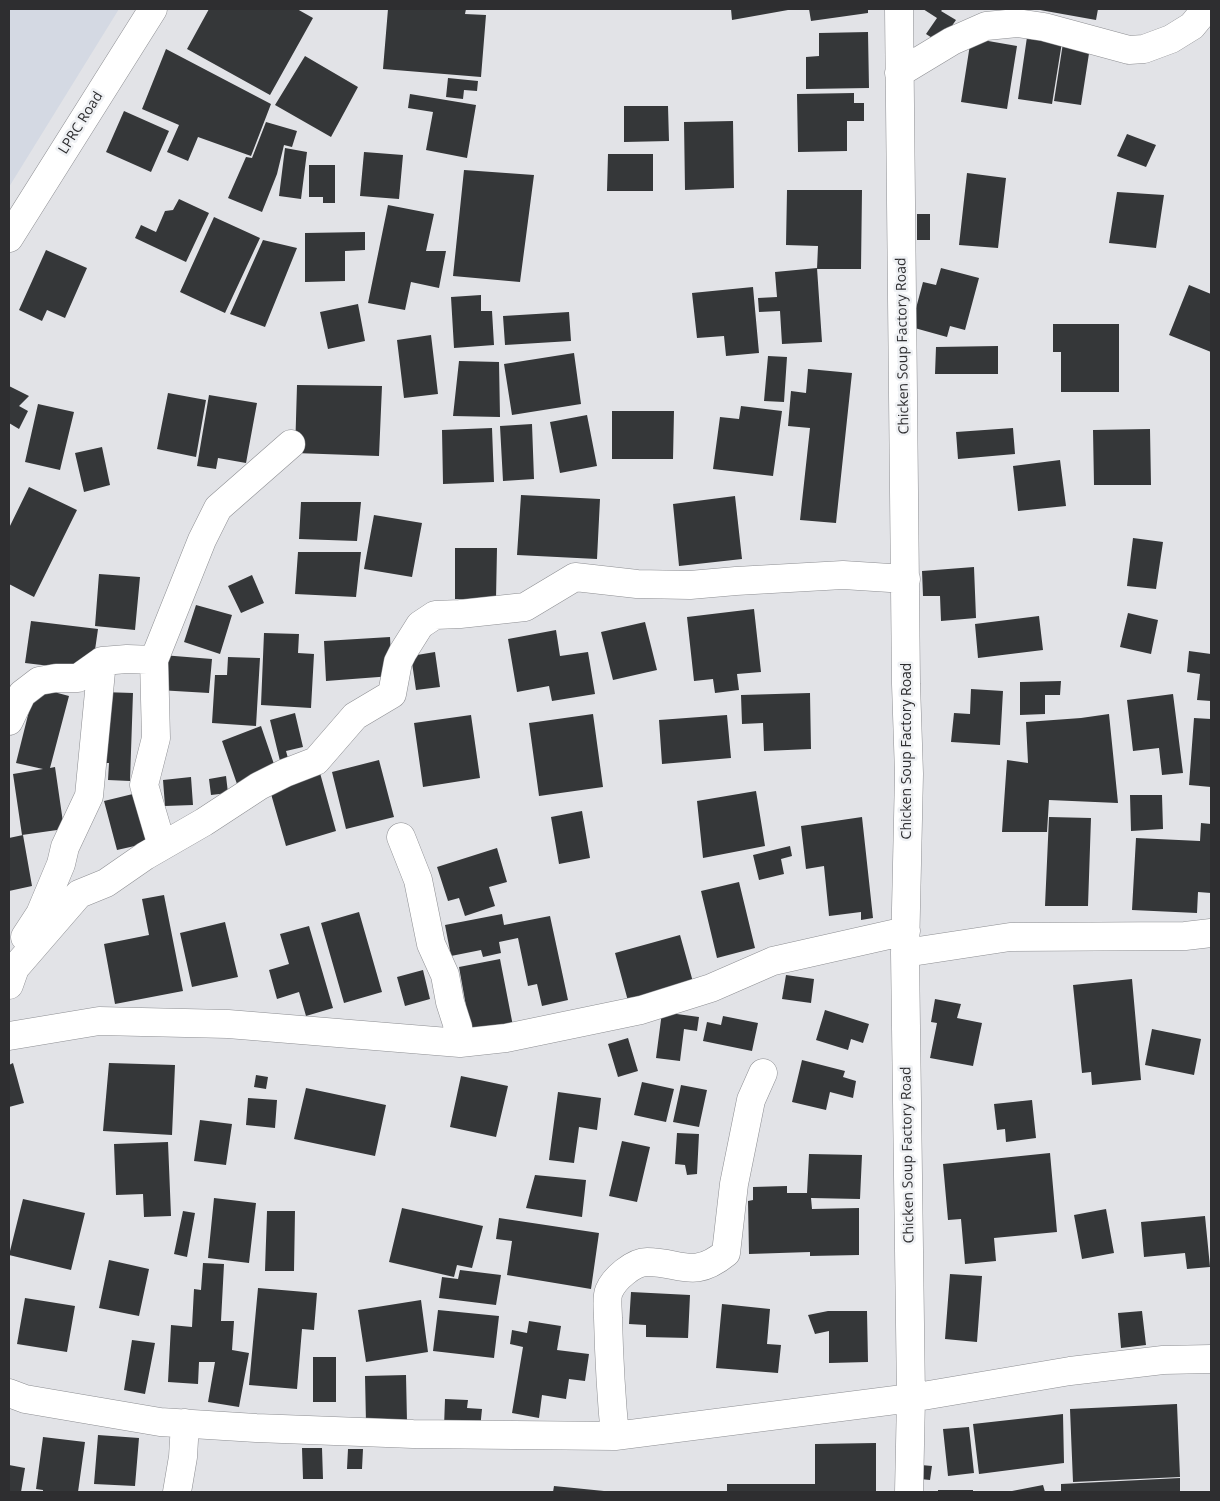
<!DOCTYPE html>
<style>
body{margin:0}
#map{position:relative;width:1220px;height:1501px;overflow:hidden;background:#e2e3e7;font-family:"Open Sans",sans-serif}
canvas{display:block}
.frame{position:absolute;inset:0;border:10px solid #2e2e30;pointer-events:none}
</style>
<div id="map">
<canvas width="1220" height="1501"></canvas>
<div class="frame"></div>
</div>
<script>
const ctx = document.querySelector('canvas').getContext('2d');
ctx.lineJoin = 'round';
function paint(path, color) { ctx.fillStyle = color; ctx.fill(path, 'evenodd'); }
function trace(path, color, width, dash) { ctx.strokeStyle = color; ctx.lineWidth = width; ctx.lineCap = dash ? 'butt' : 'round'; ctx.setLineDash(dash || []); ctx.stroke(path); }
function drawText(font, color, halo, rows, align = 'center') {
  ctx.font = font + ' "Open Sans",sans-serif'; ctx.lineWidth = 5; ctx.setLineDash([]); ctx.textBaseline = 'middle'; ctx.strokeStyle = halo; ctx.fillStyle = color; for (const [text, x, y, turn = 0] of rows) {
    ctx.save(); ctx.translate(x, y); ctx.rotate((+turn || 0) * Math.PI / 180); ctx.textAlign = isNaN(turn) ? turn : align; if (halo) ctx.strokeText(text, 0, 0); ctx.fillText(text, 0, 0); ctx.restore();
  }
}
paint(new Path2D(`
 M9,9H119L9,187Z`), '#d4d9e3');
paint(new Path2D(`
 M209,9H297L313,18L270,95L187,49Z
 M388,9H466L465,14L486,15L481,77L383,69Z
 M731,9H788V10L732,20Z
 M809,9H868V13L811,21Z
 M923,9H943L941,11L956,20L940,43L926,34L937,18Z
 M1040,9H1098L1096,20L1040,10Z
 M868,32L869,88L806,89V57L819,56V33Z
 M1027,37L1062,42L1052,104L1018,99Z
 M971,38L1017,46L1007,109L961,102Z
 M1063,43L1090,47L1081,105L1054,101Z
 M166,49L271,104L251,156L198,137L188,161L167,152L179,125L142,109Z
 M305,56L358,87L331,137L275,105Z
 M448,78L478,81L477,91L464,90L463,99L446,97Z
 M854,93V103H864V121H847V151L798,152L797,94Z
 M410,94L476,105L467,158L426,150L433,112L408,108Z
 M624,106H668L669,141L624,142Z
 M124,111L169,131L151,172L106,152Z
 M733,121L734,188L685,190L684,122Z
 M266,122L297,131L292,147L284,145L277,174L262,212L228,198L246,157L252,158Z
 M1127,134L1156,145L1146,167L1117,156Z
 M285,148L307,152L301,199L279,196Z
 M364,152L403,155L399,199L360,196Z
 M608,154H653V191H607Z
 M309,165H335V203H323V197H309Z
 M464,170L534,175L520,282L453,276Z
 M967,173L1006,178L998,248L959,245Z
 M787,190H862L861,269H817L818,246L786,245Z
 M1117,192L1164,195L1156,248L1109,243Z
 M179,199L209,213L186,262L135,238L141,225L156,232L165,211L173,210Z
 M388,205L434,214L426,251H446L439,288L411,282L405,310L368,303Z
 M917,214H930V240H917Z
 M214,217L260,238L225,313L180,292Z
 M365,232V250L345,251V281L305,282V233Z
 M263,240L297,248L265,327L230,314Z
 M46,250L87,268L65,318L47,310L42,321L19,310Z
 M817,268L822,342L782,344L780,311L759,312L758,298L777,297L775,272Z
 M941,268L979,278L965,330L950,326L947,337L911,327L923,282L936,285Z
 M1189,285L1211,294V352L1169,335Z
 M753,287L759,353L726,356L724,336L697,338L692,293Z
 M481,295V311H492L494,345L454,348L451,297Z
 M358,304L365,341L328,349L320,312Z
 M569,312L571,341L505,345L503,316Z
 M1053,324H1119V392H1061V352H1053Z
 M431,335L438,394L404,398L397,340Z
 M998,346V374H935L936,347Z
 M574,353L581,404L512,415L504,364Z
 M768,356L787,357L784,402L764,401Z
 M459,361L499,362L500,417L453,416Z
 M808,369L852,373L836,523L800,520L810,428L788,426L791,391L806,393Z
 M297,385L382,386L379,456L295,453Z
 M9,386L29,396L19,406L28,411L19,429L9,423Z
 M168,393L206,400L196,457L157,449Z
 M209,395L257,403L246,463L218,458L216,469L197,466Z
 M38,404L74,412L60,470L25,462Z
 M741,406L782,411L773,476L713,469L720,417L739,419Z
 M612,411H674L673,459H612Z
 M587,415L597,466L560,473L550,422Z
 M532,424L534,479L503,481L500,426Z
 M492,428L494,482L443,484L442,430Z
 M1013,428L1015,454L958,459L956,432Z
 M1150,429L1151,485H1094L1093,430Z
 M102,447L110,485L84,492L75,453Z
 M1060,460L1066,506L1018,511L1013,466Z
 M29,487L77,510L34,597L9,584V528Z
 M521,495L600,499L597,559L517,555Z
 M735,496L742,559L679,566L673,504Z
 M301,502H361L357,541L299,539Z
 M374,515L422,523L412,577L364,569Z
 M1133,538L1163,542L1156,589L1127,586Z
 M455,548H497L496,599H455Z
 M298,552H361L356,597L295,594Z
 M974,567L976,618L941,621L940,596H923L922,571Z
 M99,574L140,577L135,630L95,626Z
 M252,575L264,603L241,613L228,586Z
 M196,605L232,615L220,654L184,642Z
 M754,609L761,672L737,674L739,690L715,693L713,679L694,681L687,617Z
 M1128,613L1158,620L1151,654L1120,647Z
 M1039,616L1043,650L978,658L975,624Z
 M31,621L98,629L92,671L25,663Z
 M645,622L657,670L613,680L601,632Z
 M556,630L560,656L588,652L595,694L552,701L549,686L517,692L508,639Z
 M264,633L299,634L298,653L314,654L311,708L261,705Z
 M390,637L392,676L326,681L324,641Z
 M1189,651L1211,654V701L1197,700L1200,674L1187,672Z
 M435,652L440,687L416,690L411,656Z
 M162,655L212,659L209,693L158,690Z
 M228,657L260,658L256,726L212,723L215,675H227Z
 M1061,681L1060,695H1045V714L1020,715V682Z
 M35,687L69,696L50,768L55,767L64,829L22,835L13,774L43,769L16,763Z
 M971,689L1003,691L1000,745L951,742L954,713L970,714Z
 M102,692L133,693L130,781L108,780L109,763H99Z
 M810,693L811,749L764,751L763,723L742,724L741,695Z
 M1173,694L1183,773L1162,775L1159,748L1133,751L1127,700Z
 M295,713L303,747L286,751L289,762L281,765L270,720Z
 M593,714L603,787L539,796L529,723Z
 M1109,714L1118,803L1049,800L1047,832H1002L1007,760L1028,763L1026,722L1081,718Z
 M471,715L480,778L423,787L414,723Z
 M727,715L731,758L662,764L659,720Z
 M1194,718L1211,719V787L1189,785Z
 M261,726L276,770L237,784L222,741Z
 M379,760L394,817L346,829L332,772Z
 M320,773L336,831L286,846L269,787Z
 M226,776L228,793L211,795L209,779Z
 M191,777L193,805L165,806L163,780Z
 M756,791L765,846L703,858L697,801Z
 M137,793L148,843L117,850L104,801Z
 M1130,795H1162L1163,829L1131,831Z
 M582,811L590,858L559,864L551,817Z
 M862,817L873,918L861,920V912L829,916L824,866L806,869L801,826Z
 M1049,817L1091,818L1088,906H1045Z
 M1201,823L1211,824V893L1198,892L1197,913L1132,910L1136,838L1200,841Z
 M23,835L32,886L9,891V838Z
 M790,846L792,856L781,859L784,874L759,880L753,855Z
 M497,848L507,882L489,887L495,906L465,916L459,898L448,901L437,867Z
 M739,882L755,948L717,958L701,891Z
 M164,895L183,991L115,1004L104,944L149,935L142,899Z
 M359,912L382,992L344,1003L321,923Z
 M502,914L504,925L550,916L568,1000L542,1006L537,984L528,986L518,938L499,942L501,953L483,957L481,950L451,956L445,925Z
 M225,922L238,977L192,987L180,933Z
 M309,926L333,1008L306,1016L299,992L277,999L269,970L289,964L280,934Z
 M680,935L693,982L628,1001L615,953Z
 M500,959L513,1026L471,1034L459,967Z
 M423,970L430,999L405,1006L397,977Z
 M786,975L814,979L811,1003L782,999Z
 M1132,979L1141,1080L1092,1085L1091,1072L1082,1073L1073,985Z
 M935,999L961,1004L957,1018L982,1023L973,1066L930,1058L937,1023L931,1022Z
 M825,1010L869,1024L863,1043L851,1039L848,1050L816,1040Z
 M662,1012L699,1017L697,1031L684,1029L680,1061L656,1058Z
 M723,1016L758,1023L752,1051L703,1041L707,1022L721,1025Z
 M1152,1029L1201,1039L1194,1075L1145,1065Z
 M628,1038L638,1071L618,1077L608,1044Z
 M802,1060L845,1071L843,1077L856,1081L853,1098L830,1092L826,1110L792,1102Z
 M13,1063L24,1103L9,1107V1065Z
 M109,1063L175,1065L172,1135L103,1131Z
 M256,1075L268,1077L266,1089L254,1087Z
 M461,1076L508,1086L496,1137L450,1127Z
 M642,1082L674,1089L666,1122L634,1115Z
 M681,1085L707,1090L699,1127L673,1122Z
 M306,1088L386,1105L375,1156L294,1139Z
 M558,1092L601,1098L597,1130L579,1127L574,1163L549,1160Z
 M248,1098L277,1100L275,1128L246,1125Z
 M1032,1100L1036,1138L1006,1142L1005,1129L997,1130L994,1104Z
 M200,1120L232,1124L226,1165L194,1161Z
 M677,1133L699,1134L697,1174L687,1175L685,1165L675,1164Z
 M622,1141L650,1147L637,1202L609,1196Z
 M168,1142L171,1216L144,1217L143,1194L116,1195L114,1144Z
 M1050,1153L1057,1232L994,1238L996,1261L965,1264L961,1219L948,1220L943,1164Z
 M809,1154L862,1155L860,1199L811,1198L812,1209L859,1208V1255L810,1256V1252L749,1254L748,1201L753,1200V1187L787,1186V1193H807Z
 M535,1175L586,1180L582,1217L526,1208Z
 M214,1198L256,1203L249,1263L208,1258Z
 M23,1199L85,1213L71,1270L9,1255Z
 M402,1208L483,1226L472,1268L457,1265L454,1277L389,1262Z
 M1106,1209L1114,1253L1082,1259L1074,1215Z
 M183,1211L195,1213L187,1257L174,1254Z
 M267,1211H295L294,1271H265Z
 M1205,1216L1210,1267L1187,1269L1185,1253L1144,1257L1141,1222Z
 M499,1218L599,1233L591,1289L507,1275L512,1241L496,1239Z
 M109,1260L149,1269L139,1316L99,1308Z
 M203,1263L224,1264L221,1321H234L232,1350L249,1353L239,1407L208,1402L215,1362H199L198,1384L168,1382L171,1325L192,1327L194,1289L201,1290Z
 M460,1270L501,1275L496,1305L439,1298L442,1277L458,1279Z
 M950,1274L982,1276L977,1342L945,1339Z
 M258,1288L317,1293L314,1330L302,1329L297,1389L249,1385Z
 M631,1292L690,1295L688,1338L646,1337V1325L629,1324Z
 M25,1298L75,1306L67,1352L17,1344Z
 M421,1300L428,1352L366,1362L358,1310Z
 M722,1304L770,1309L767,1344L781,1345L778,1373L716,1368Z
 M438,1310L499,1316L494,1358L433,1351Z
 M828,1311H867L868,1362L829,1363V1331L815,1334L808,1315Z
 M1142,1311L1146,1345L1121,1348L1118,1313Z
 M529,1321L561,1326L557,1350L589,1354L585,1381L569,1379L566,1399L542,1395L539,1418L512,1413L523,1347L510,1344L512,1330L527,1333Z
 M132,1340L155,1343L145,1394L124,1390Z
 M313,1357H336V1402H313Z
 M406,1375L407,1422L366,1423L365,1376Z
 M445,1399L468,1400L467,1408L482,1409L480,1429L444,1427Z
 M1177,1404L1180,1477L1073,1482L1070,1409Z
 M1063,1414L1064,1463L979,1474L973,1424Z
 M969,1427L974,1473L948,1476L943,1429Z
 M98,1435L139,1438L135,1486L94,1484Z
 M43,1437L85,1442L78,1492H43V1490L36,1489Z
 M876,1443V1492H727V1484H815V1444Z
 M302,1448H322L323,1479H303Z
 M348,1449H363L362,1469H347Z
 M9,1465L25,1468L21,1492H9Z
 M921,1465L932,1466L930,1480L920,1479Z
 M1180,1478V1492H1061V1484Z
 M1043,1485L1045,1492H1013L1012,1491Z
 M554,1486L604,1491V1492H553Z
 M938,1490H973V1492H938Z`), '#353739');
const minor = new Path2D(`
 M899,9L906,684L909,774L905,953L911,1398L909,1492
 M899,73L952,41L986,26L1017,23L1044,27L1129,50L1144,49L1171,39L1192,26L1206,9
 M9,238L153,9
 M9,721L22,694L39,681L56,678H78L102,661L127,659L154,660
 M401,837L418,880L431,944L445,975L450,1002L458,1027L460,1043
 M162,846L144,785L156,738L154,660L202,540L218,508L291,444
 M25,937L40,914L61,864L65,847L89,796L102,661
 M905,953L1010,937L1185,936L1211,933
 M9,985L15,968L79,894L106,883L145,856L204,822L259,786L285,773L316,761L355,716L392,694L398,662L403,652L420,625L435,615L460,614L525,607L575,577L637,584L690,585L736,581L843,575L906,579
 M9,1036L99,1021L228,1024L460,1043L506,1038L641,1010L711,988L773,961L906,931
 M9,1393L25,1399L160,1422L256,1428L413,1434L615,1436L911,1398L1070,1371L1163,1360L1211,1359
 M615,1436C611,1396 609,1357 608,1318C608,1310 606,1298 609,1291C614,1279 633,1262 647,1262C681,1262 693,1280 726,1253L734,1184L751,1100L763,1073
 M177,1492L183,1457L185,1423`);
trace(minor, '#8d8e92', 29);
trace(minor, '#fff', 28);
drawText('14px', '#2e2e30', '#eff1f4', [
 ["LPRC Road",81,123,-58],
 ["Chicken Soup Factory Road",903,346,-91],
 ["Chicken Soup Factory Road",907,751,-90],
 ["Chicken Soup Factory Road",908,1155,-91]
]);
</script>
